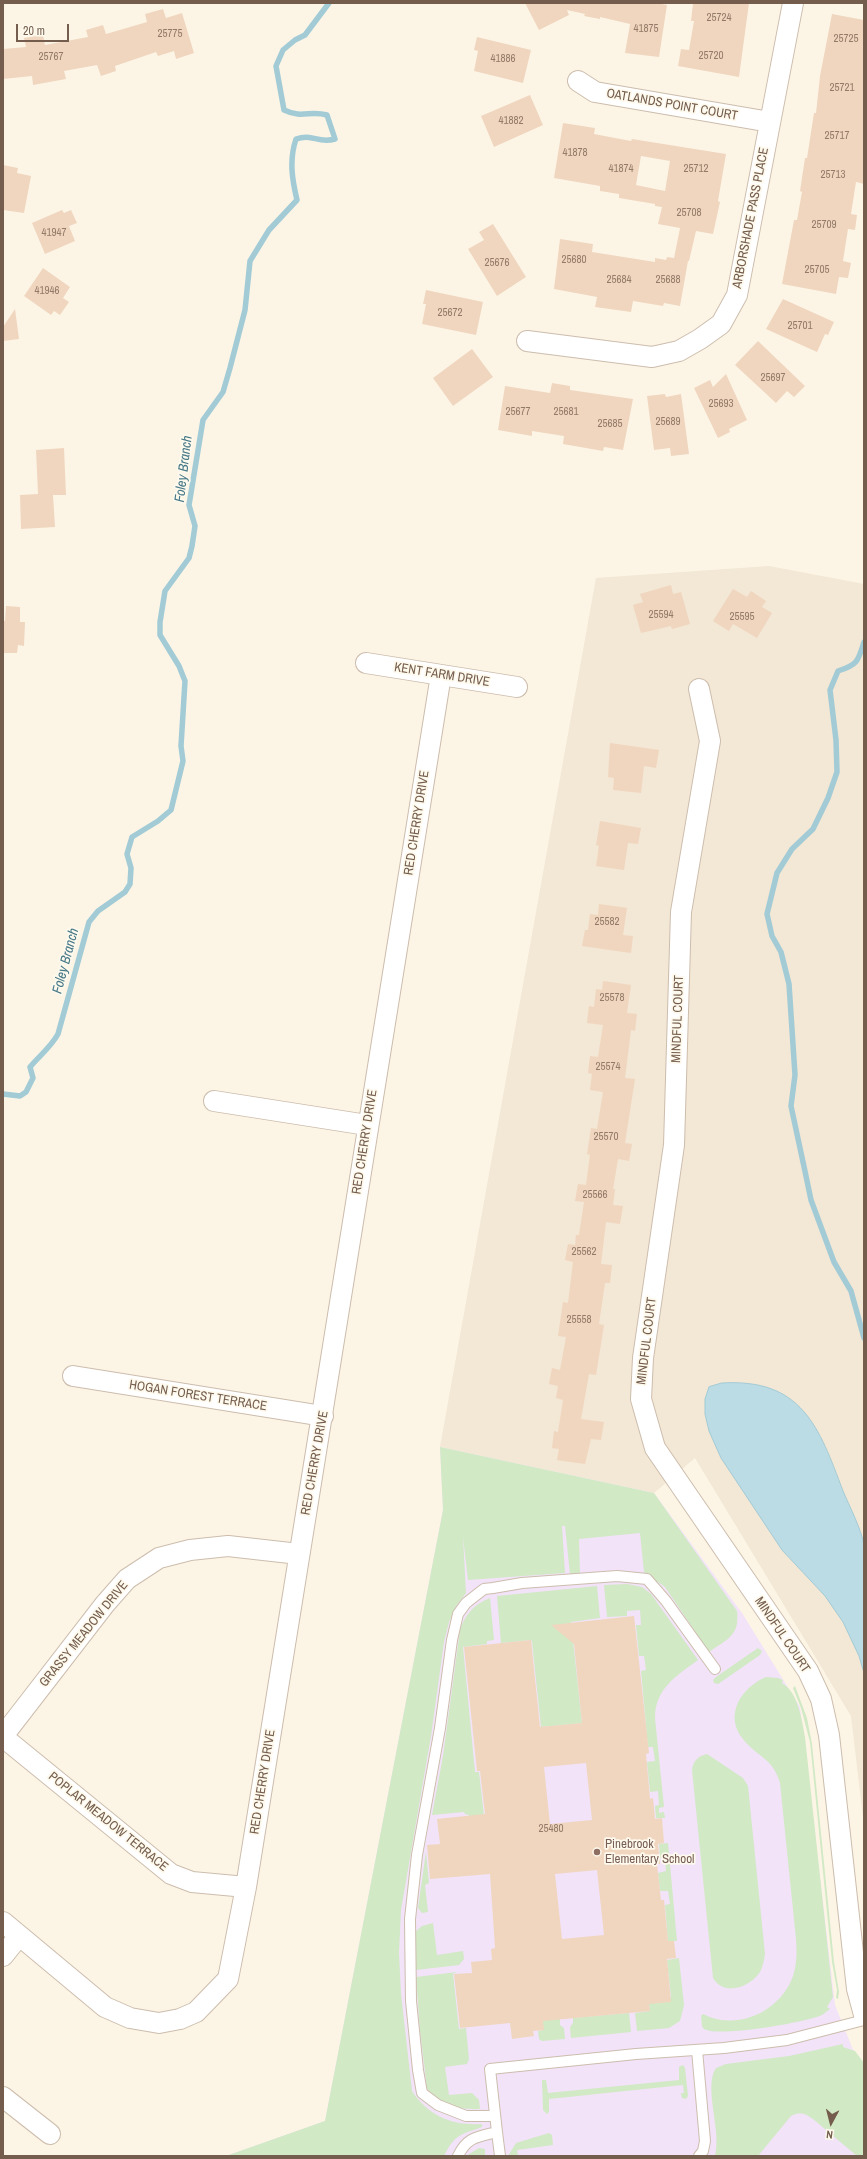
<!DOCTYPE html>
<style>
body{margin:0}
#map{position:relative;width:867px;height:2159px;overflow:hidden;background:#fcf5e6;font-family:"Archivo Narrow",sans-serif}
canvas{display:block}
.frame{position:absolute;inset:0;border:4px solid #745d4c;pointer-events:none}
.north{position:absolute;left:811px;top:2103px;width:40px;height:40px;-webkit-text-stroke:3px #fef9ed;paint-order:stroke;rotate:187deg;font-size:11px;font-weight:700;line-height:16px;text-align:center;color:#745d4c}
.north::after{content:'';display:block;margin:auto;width:14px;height:18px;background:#745d4c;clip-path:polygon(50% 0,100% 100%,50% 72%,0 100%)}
.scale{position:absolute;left:16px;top:24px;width:53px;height:18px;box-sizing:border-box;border:2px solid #745d4c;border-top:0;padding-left:5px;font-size:12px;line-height:14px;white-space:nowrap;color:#745d4c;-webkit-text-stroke:3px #fef9ed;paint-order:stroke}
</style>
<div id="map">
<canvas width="867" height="2159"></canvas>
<div class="frame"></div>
<div class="north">N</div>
<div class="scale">20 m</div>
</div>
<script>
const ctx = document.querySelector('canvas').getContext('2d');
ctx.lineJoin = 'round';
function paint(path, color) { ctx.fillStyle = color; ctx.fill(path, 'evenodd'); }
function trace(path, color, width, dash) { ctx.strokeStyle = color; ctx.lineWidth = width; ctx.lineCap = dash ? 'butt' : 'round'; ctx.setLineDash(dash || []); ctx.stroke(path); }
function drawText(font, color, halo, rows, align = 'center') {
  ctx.font = font + ' "Archivo Narrow",sans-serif'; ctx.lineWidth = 3.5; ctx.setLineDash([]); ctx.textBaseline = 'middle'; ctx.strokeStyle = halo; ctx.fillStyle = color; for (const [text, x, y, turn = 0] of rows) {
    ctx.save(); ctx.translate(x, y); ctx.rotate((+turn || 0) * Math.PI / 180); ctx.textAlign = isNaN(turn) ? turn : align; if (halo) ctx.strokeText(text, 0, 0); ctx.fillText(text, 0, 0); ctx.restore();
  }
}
paint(new Path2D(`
 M769,566L864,584V1826L851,1716L695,1458L654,1493L440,1447L596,578Z`), '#f3e7d5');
paint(new Path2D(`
 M440,1447L654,1493L742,1613L800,1707L835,2005L860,2067L864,2156H226L325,2121L443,1510Z`), '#f2e3f8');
paint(new Path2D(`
 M440,1447L654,1493L737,1611C740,1636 727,1639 709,1652L665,1587L644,1572L640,1533L579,1539L580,1573L570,1574L565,1526H562L565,1573L468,1580L463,1537L466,1593L456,1606L449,1622L444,1642L431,1736L401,1910L399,1953L401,1994L412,2091C428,2116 453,2126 482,2124V2127C460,2135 455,2134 444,2156H226L325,2121L443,1510Z
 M627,1584L642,1587L651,1594L698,1660C676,1676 655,1689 655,1718L664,1807L659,1808V1813L664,1812L665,1818H656L655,1806L659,1805L658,1791L650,1792L647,1762L655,1761L653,1747H648L641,1671L646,1670L644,1656H639L636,1625H641L640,1610L627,1611V1616L607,1617L604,1585Z
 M597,1586L600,1618L571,1622L582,1723L541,1727L532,1642L531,1640L501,1643L497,1596Z
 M490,1598L494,1640L487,1641V1644L463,1647L475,1772H479L485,1824L470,1826L469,1815L465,1814L464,1812L432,1815L443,1756L460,1630C465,1615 474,1604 490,1598Z
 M758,1648L762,1651L760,1655L718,1684L714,1683L713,1680L716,1677Z
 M766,1677L778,1678L783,1680L782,1683C798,1692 802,1720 805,1737L833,1997L827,2007L830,2009C827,2011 825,2013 822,2015C808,2022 713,2039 703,2028C701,2025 702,2019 701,2016L703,2014C737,2032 781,2011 793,1976C797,1964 797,1951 796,1939L780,1783C773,1758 757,1757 743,1739C723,1715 742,1687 766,1677Z
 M795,1686L807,1718L812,1744L834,1962L839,1992L838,1999L836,1998L837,1990L832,1962L810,1742L801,1708L793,1688Z
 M707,1754L743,1778L748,1786L765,1954C764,1960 763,1966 760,1972C750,1987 724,1997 713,1978L692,1770C693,1761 698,1756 707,1754Z
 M668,1843L677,1941H668L665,1905L670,1904L668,1891H660L658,1873L666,1871L665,1858H660L659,1844Z
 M426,1852L429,1883L425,1885L428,1912L422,1913L418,1908Z
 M433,1923L437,1955L463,1951L464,1959L459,1965L416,1970L415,1932L422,1926Z
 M679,1958L684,2005L680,2021L669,2028L637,2031L635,2013L650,2011L649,2004L671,1997L667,1960Z
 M457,1972L453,1974L459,2029L466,2028L469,2059L467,2064L445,2067L449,2095L472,2093L479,2100L480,2109C462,2110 435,2106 427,2088L420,2030L416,1977Z
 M629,2013L631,2032L571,2038L570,2027L573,2023V2018Z
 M560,2018V2025L564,2028L565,2039L542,2041L539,2039L538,2031L543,2030V2020Z
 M843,2044V2047L855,2051L864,2063V2156H857L813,2119C805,2113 800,2111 791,2116L758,2156H715C722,2131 703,2087 716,2068L726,2064L789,2056Z
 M683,2065L685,2068L688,2096L686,2099L682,2098L681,2093H684L683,2085L549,2099V2112L547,2114L543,2110L542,2080H546L548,2093L679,2080V2067Z
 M549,2133L552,2135L553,2145L517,2150L518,2156H508L516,2143Z
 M479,2148L485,2149V2156H466Z`), '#d1e9c5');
const water = new Path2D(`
 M722,1383C802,1378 819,1427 843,1491C849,1505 862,1531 864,1545C866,1558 864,1572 864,1585C864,1614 864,1643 864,1673L859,1656L843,1622L825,1596L782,1550L721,1458L709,1431L705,1414V1399L709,1387Z`);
paint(water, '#bbdce5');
trace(water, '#a2cbd6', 1);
trace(new Path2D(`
 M864,642C858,662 857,665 838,671L830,690L836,740L837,772L828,798L813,829L792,849L777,873L767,914L772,936L781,952L789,984L795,1075L791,1106L806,1176L811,1200L834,1262L851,1291L864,1338
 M3,1094L20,1096L26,1092L33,1078L30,1067C40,1055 51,1047 58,1034L89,922L98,911L125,892L130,884L131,868L127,854L132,837L158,821L171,810L183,761L181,746L185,681L179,666L160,635V622L165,591L189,558L192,546L195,526L189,505L203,420L223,392L230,368L245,310L250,261L269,230L297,200C292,179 289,160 296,139C313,133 317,144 335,139L327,115C309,110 303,119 284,110L276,66L283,50L295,40L305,35L329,3`), '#a2cbd6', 5.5);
paint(new Path2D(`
 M525,3H656L667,5L659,57L625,53L630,24L600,17V19L584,16L585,14L567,10L569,15L539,30Z
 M693,3H749L739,77L678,66L681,49L689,50L694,21H691Z
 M163,9L166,18L182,13L194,53L176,59L174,51L158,56L156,52L115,66L116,71L101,76L97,65L64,71L66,79L33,85L32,76L3,79V49L26,47L24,38L43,35L45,45L88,37L86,30L103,25L106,34L147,22L145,14Z
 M832,14L864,20V184L856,182L851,214L857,215L855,230L848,229L843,261L851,263L848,278L839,277L836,294L782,284L794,220H797L802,192L800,191L805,158H807L814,113H816L820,76Z
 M477,37L531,50L523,83L474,71L478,51L474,50Z
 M530,95L543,125L494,147L481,116Z
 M563,123L595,128L594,134L631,141L632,139L726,154L718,201L720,202L713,234L696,231L689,261H688L680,306L664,303L663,306L633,301L631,312L595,307L597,297L554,289L560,239L593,244L592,252L655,262V258L666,260L667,257L674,258L680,228L658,224L662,207L655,206V204L619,198V194L600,191V186L554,178ZM641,156L670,161L665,191L636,185Z
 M3,165L18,168L17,173L31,176L24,213L3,210Z
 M62,210L64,213L71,210L77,223L69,226L75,241L45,254L32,223Z
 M493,224L526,277L497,296L468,249L484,240L479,232Z
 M43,268L70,287L63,298L69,302L60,315L54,311L51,315L24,296Z
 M426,290L483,302L476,335L422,324L426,304H423Z
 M783,299L834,322L828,335L825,334L817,352L766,329Z
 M15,309L19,339L3,341V327Z
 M758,341L805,386L794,397L787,391L776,403L735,365Z
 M472,349L493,377L453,406L433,378Z
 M726,374L747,420L729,429L730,432L718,438L694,388L710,380L713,387Z
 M552,383L570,386V390L633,399L623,450L604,447L603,451L563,444L564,436L532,431V436L498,430L505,386L550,393Z
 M665,394L666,397L681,394L689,454L671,456L670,448L654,450L647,396Z
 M64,448L66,495H53L55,527L21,529L20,495L38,494L36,450Z
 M671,585L673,594L681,592L690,624L672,629L671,626L641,633L633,605L643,602L640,594Z
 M733,589L747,597L751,591L766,601L762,607L772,613L757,638L733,624L729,631L713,621Z
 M6,606L20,607V622H25L24,646L18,645L17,653H3V621H5Z
 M610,743L659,750L656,768L644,766L641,793L613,790L614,778L608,777Z
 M600,821L641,828L638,844L628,843L624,870L596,866L599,846L596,845Z
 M599,904L627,908L623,935L633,936L631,953L582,946L585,930H588L590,914L598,915Z
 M603,981L631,985L627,1013L637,1014L635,1031L631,1030L625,1078L635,1079L625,1143L632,1144L629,1161L618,1159L613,1189H615L613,1205L623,1206L620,1224L606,1222L601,1264L612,1265L610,1283H605L599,1324L604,1325L596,1375L589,1374L581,1419L604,1422L601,1440L591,1439L585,1464L557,1460L559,1449L552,1448L554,1431L558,1432L563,1400L556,1398L558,1386L549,1384L552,1368L560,1370L566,1337L558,1336L563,1302L568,1303L573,1262L565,1260L568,1244L575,1245L576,1235H579L584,1202L575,1201L578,1184L586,1185L590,1155L587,1154L591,1128L597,1129L603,1092L590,1090L592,1074L588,1073L590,1056L598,1057L603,1025L587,1023L589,1006L594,1007L596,989L602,990Z
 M634,1616L649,1753L646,1754L650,1799L653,1798L655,1819L662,1818L664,1843L658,1844L660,1864H657L661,1900H664L668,1941H674L676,1958L667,1959L671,2002L649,2004L650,2011L543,2021L544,2030L533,2031L534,2036L512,2039L510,2023L460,2028L454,1974L472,1973L471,1962L492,1960L491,1949L495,1948L490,1874L430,1879L427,1845L440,1844L437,1819L485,1814L480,1771H477L464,1647L531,1640L540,1727L582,1723L574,1644L551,1625ZM586,1763L592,1820L550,1824L544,1767ZM597,1870L604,1935L562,1939L555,1874Z`), '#f0d6bf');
const service = new Path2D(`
 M697,2050L705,2141L703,2151L699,2156
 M495,2116H466L438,2105L422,2093L418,2070L411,2001L410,1919L417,1855L440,1728L452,1640L458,1614L466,1603L484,1589L493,1588L522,1583L617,1576L647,1579L666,1601L715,1669
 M497,2132L500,2156
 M458,2156C467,2137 477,2137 497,2132L490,2069L636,2054L724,2048L787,2040L864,2020`);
const minor = new Path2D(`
 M578,81L595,92L770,122
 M527,341L652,357L679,351L700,339L721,324L737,295L793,3
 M366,663L517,687
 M699,689L710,741L681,912L674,1145L643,1358L641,1399L655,1448L808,1671L821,1699L829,1735L857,1989L864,2015
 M214,1101L367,1125
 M73,1376L323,1416
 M3,1736L105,1604L127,1579L159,1558L190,1550L228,1546L299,1554
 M3,1737L171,1874L192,1882L246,1887
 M3,1922L105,2007L130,2018L159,2023L180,2019L196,2012L228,1979L246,1887L441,675
 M3,1956L19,1936
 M3,2097L50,2134`);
trace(service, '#cdbdad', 12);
trace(minor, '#cdbdad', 22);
trace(service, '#fff', 10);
trace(minor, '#fff', 20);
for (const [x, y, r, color] of [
 [597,1852,4,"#8d6e63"]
]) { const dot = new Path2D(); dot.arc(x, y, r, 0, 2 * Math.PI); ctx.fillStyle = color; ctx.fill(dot); trace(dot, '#fef9ed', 1.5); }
drawText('11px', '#937b69', null, [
 ["25724",719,18],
 ["41875",646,29],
 ["25775",170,34],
 ["25725",846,39],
 ["25720",711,56],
 ["25767",51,57],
 ["41886",503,59],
 ["25721",842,88],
 ["41882",511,121],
 ["25717",837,136],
 ["41878",575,153],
 ["41874",621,169],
 ["25712",696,169],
 ["25713",833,175],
 ["25708",689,213],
 ["25709",824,225],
 ["41947",54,233],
 ["25680",574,260],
 ["25676",497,263],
 ["25705",817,270],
 ["25684",619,280],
 ["25688",668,280],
 ["41946",47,291],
 ["25672",450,313],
 ["25701",800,326],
 ["25697",773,378],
 ["25693",721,404],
 ["25677",518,412],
 ["25681",566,412],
 ["25689",668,422],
 ["25685",610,424],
 ["25594",661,615],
 ["25595",742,617],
 ["25582",607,922],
 ["25578",612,998],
 ["25574",608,1067],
 ["25570",606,1137],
 ["25566",595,1195],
 ["25562",584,1252],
 ["25558",579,1320],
 ["25480",551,1829]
]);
drawText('13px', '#745d4c', '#fef9ed', [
 ["OATLANDS POINT COURT",672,105,10],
 ["ARBORSHADE PASS PLACE",751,218,-79],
 ["KENT FARM DRIVE",442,675,9],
 ["RED CHERRY DRIVE",417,823,-81],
 ["MINDFUL COURT",678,1019,-88],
 ["RED CHERRY DRIVE",365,1142,-81],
 ["MINDFUL COURT",647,1341,-83],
 ["HOGAN FOREST TERRACE",198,1396,9],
 ["RED CHERRY DRIVE",315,1463,-80],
 ["GRASSY MEADOW DRIVE",84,1634,-51],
 ["MINDFUL COURT",782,1635,56],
 ["RED CHERRY DRIVE",263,1782,-81],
 ["POPLAR MEADOW TERRACE",108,1822,39]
]);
drawText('13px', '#785e54', '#fef9ed', [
 ["Pinebrook",605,1845],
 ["Elementary School",605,1860]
], 'left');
drawText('italic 14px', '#467887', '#fef9ed', [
 ["Foley Branch",184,469,-83],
 ["Foley Branch",66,961,-75]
]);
</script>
